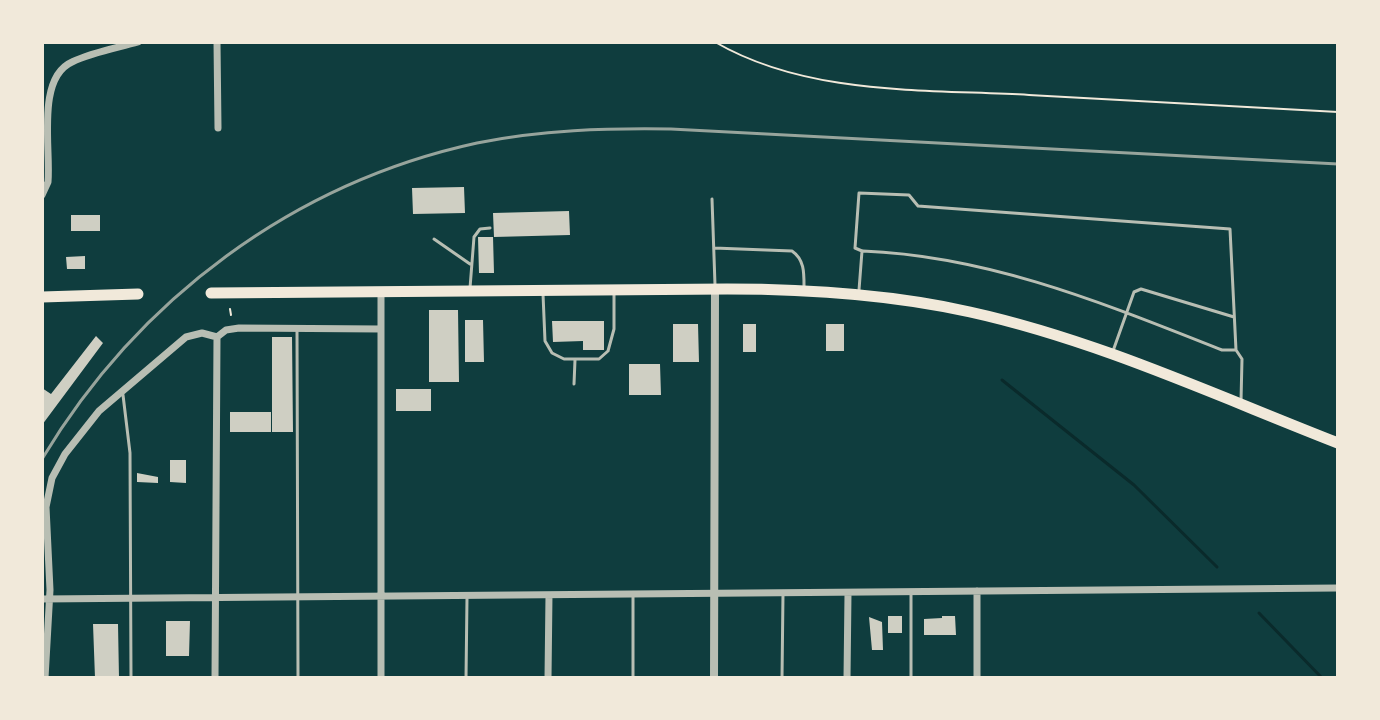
<!DOCTYPE html>
<style>
body{margin:0}
#map{position:relative;width:1380px;height:720px;overflow:hidden;background:#0f3d3e;font-family:"Work Sans",sans-serif}
canvas{display:block}
.frame{position:absolute;inset:0;border:44px solid #f1e9da;pointer-events:none}
</style>
<div id="map">
<canvas width="1380" height="720"></canvas>
<div class="frame"></div>
</div>
<script>
const ctx = document.querySelector('canvas').getContext('2d');
ctx.lineJoin = 'round';
function trace(path, color, width, dash) { ctx.strokeStyle = color; ctx.lineWidth = width; ctx.lineCap = dash ? 'butt' : 'round'; ctx.setLineDash(dash || []); ctx.stroke(path); }
function paint(path, color) { ctx.fillStyle = color; ctx.fill(path, 'evenodd'); }
trace(new Path2D(`
 M1002,380L1134,485L1217,567
 M1259,613L1322,678`), '#0a2a2b', 3);
paint(new Path2D(`
 M464,187L465,213L413,214L412,188Z
 M569,211L570,235L494,237L493,213Z
 M71,215H100V231H71Z
 M478,237H493L494,273H479Z
 M85,256V269H67L66,257Z
 M429,310H458L459,382H429Z
 M465,320H483L484,362H465Z
 M552,321H604V350H583V341L553,342Z
 M673,324H698L699,362H673Z
 M743,324H756V352H743Z
 M826,324H844V351H826Z
 M96,336L103,343L42,425V388L51,394Z
 M272,337H292L293,432H272Z
 M629,364H660L661,395H629Z
 M396,389H431V411H396Z
 M230,412H271V432H230Z
 M170,460H186V483L170,482Z
 M137,473L158,477V483L137,482Z
 M888,616H902V633H888Z
 M942,616H955L956,635H924V619L942,618Z
 M869,617L882,622L883,650H872Z
 M166,621H190L189,656H166Z
 M93,624H118L119,678H95Z`), '#cfcfc3');
trace(new Path2D(`
 M715,42C808,96 925,89 1029,95C1132,101 1235,106 1338,112
 M230,309L231,315`), '#f1e9da', 2);
trace(new Path2D(`
 M712,199L715,285
 M434,239L470,264
 M714,248L792,251C805,260 804,274 804,289
 M863,251C990,256 1105,304 1222,350H1236
 M470,288L474,237L480,229L490,228
 M859,290L862,251L855,248L859,193L909,195L918,206L1230,229L1236,350L1242,359L1241,401
 M543,294L545,341L552,353L564,359H599L608,351L614,329V294
 M297,331L298,678
 M1113,351L1134,292L1141,289L1234,317
 M574,384L575,360
 M123,395L130,453L131,678
 M911,593V678
 M633,595V678
 M466,678L467,598
 M782,678L783,594`), '#b8beb3', 3);
trace(new Path2D(`
 M217,42L218,128
 M42,195L48,182C51,149 36,78 72,62C93,52 117,48 138,42
 M381,292V678
 M42,599L1338,588
 M45,678L50,590L46,507L52,478L65,454L99,411L186,337L202,333L217,337
 M215,678L217,337L226,330L239,328L381,329
 M548,678L549,595
 M847,678L848,594
 M977,678V591`), '#b8beb3', 7);
trace(new Path2D(`
 M714,678L715,289`), '#b8beb3', 8);
trace(new Path2D(`
 M211,293L727,289C809,289 890,294 970,312C1097,340 1217,396 1338,443
 M42,297L138,294`), '#f1e9da', 11);
trace(new Path2D(`
 M42,459C138,299 293,183 477,143C541,130 606,128 671,129L1338,164`), '#97a49c', 3);
</script>
